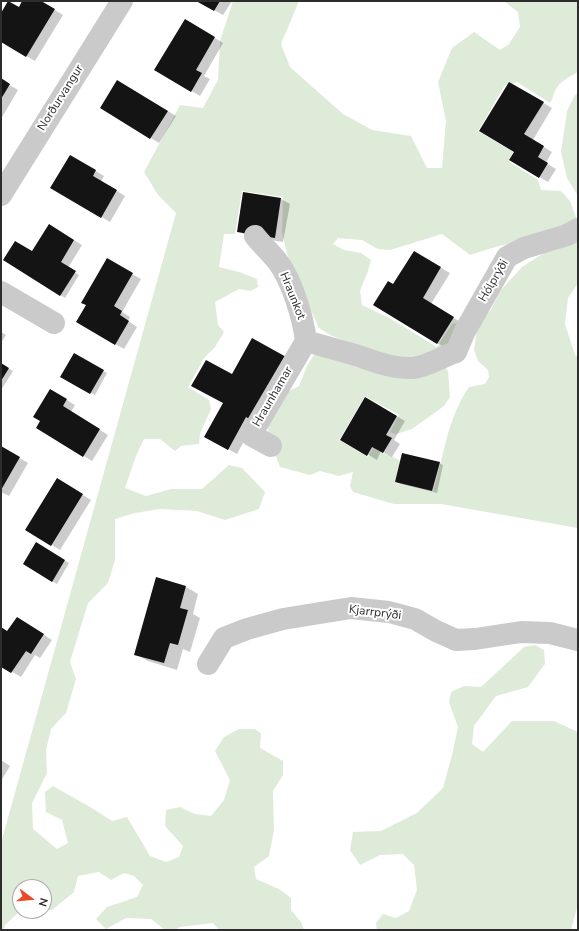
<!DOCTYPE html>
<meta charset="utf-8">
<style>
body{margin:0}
#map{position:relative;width:579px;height:931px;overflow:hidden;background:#fff;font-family:"Nunito Sans",sans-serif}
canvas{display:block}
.frame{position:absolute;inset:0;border:2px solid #2d2d2d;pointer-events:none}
.north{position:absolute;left:12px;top:879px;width:40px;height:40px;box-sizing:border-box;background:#fff;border:1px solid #ababab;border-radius:50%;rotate:106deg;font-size:11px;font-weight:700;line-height:16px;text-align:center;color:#2d2d2d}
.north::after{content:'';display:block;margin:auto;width:14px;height:18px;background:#ea4a28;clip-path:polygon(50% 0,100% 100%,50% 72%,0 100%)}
</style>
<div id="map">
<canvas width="579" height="931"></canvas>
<div class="frame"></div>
<div class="north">N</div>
</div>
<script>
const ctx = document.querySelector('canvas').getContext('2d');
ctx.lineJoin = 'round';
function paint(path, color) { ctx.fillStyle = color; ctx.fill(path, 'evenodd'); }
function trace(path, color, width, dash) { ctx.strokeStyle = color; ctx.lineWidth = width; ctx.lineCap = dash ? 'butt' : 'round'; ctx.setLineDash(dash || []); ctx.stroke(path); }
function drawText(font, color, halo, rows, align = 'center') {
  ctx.font = font + ' "Nunito Sans",sans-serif'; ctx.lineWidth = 4; ctx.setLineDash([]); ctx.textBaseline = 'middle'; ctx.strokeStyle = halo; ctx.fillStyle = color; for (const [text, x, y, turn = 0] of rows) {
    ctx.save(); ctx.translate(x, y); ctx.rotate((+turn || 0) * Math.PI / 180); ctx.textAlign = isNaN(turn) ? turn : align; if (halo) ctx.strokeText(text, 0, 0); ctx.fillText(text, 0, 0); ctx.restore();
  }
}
paint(new Path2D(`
 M233,1H299L281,44L290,67L343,114L372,130L411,136L427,168H442L446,121L438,82L452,48L474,32L500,50L509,44L520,27L518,12L504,1H578V72C569,77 560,81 555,91C553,95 553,99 550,103L517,82L510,85H505L478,131L513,152L508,161L538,180L541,190L561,191L570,201L577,220L566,233L499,246L470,255L442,234L390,250L378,249L362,240L338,238L333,244L344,250L361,253L371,260L368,271L360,291L362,305L391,319L437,347L452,324L462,322L438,360L448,371L450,397L444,406L412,429L396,434L390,432L399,415L365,396L339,440L368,457L373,448C383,454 390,454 400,461L395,483L433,492C444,456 447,419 469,387L485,384L489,377L488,370L478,361L474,350L477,329L481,318L490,311L501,290L522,267L544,253L578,241V283L568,298L565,324L575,355L578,357V528L441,504H394L353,492L350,486L353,472L339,476L320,471L310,475L280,467L275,454L271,449L268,431L270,413L277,397L299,386L307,366L317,350L351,343L332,336L319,328L290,265L282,233L283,197L242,191L235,234H224L219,267L239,272L257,279L258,287L251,291L239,289L215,302L218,325L224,332L215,347L204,358L188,387L209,400L211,409L200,434L199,444L181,446L175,451L160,439H144L136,456L125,488L146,496L171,489H202L229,465L242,468L265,492L259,509L225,520L197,511L160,509L135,513L115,519V560L108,583L88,603L70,662L76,679L66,713L51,729L46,750L47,773L32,803L33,829L57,849L68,843L62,820L46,812L45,792L53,786L90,807L112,821L127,817L150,856L166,862L179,857L183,846L165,826L166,810L180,807L195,814L211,816L224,800L230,780L215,751L224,737L239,729H255L261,734L260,748L283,761V775L273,791L274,830L269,856L254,867L256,879L279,889L291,898V910L301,922L304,930H219L213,923L180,927L175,930H165L151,919L126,918L106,929L96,919L107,907L137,897L143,885L134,876L124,873L111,880L99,872L78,876L74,892L52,910H44V887H20V911L5,925L3,930H1V843L176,213L158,195L144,172L180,105L203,108L218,80L220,41Z
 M578,93V196L567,178L561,152L567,111L575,95Z
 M535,645L544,650L545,664L528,687L496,696L474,726L472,744L483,752L512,721H554L578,732V904L571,930H377L376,923L383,914L396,918L409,911L417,890L414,865L403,854L380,855L360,865L350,850L353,832L381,831L417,813L443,788L452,755L458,727L449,702L451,692L464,686L481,687L524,647Z`), '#deebd9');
paint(new Path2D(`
 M23,1H40L63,15L35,61L1,41V15L19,8Z
 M198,1H232L223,15Z
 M186,20L223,43L204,76L210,79L200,96L156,70Z
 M1,80L18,90L1,119Z
 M509,83L552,108L533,140L552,152L546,163L556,169L548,182L511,160L515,152Z
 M126,86L176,116L159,143L102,108Z
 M70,156L104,176L101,181L125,196L110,222L52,187Z
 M281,199L290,204L283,242L247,236L238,231Z
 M58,230L82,245L68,268L79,275L65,298L4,260L33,252Z
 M414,252L450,273L431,304L462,323L446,348L437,343L394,285Z
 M107,260L141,279L122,312L130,317L128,321L137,327L124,349L77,322L87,305Z
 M1,332L6,335L1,343Z
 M74,354L107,373L95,395L62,376Z
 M1,364L13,371L1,390Z
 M232,375L255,421L237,454L205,436L224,403Z
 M50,390L75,405L71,412L108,435L92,461L38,428L42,421Z
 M366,398L405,421L394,440L400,444L392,457L381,451L377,460L342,439Z
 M1,447L28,463L9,496L1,492Z
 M439,463L443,465L437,493L400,484L396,482Z
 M66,485L91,500L60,550L52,545Z
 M36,544L69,563L57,584L24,564Z
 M186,587L198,594L193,614L200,618L190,652L183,649L177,670L148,661L135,654Z
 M26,623L52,640L40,658L35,655L21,677L1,665V628L8,632Z
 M1,760L10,766L1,781Z`), '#0003');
paint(new Path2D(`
 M8,1L19,7L22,1H41L55,9L26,57L1,42V13Z
 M196,1H220L214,11Z
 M185,19L215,37L196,70L202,73L191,92L154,70Z
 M1,78L10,84L1,99Z
 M117,80L168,111L150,139L100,108Z
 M509,82L544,102L524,134L544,146L538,157L548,163L539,178L509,160L514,152L479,131Z
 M70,155L96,170L93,176L117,190L101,218L50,188Z
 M243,192L281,198L275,238L237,232Z
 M49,224L74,240L61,262L76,271L60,296L3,260L15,241L32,251Z
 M414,251L441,267L423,298L454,317L437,344L373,305L388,281L393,284Z
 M107,258L133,273L114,306L122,311L120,315L129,321L115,345L76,322L86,305L81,303Z
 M252,338L288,358L251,420L246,417L228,450L204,437L223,403L191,386L206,360L232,374Z
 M74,353L104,370L90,394L60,377Z
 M1,363L9,368L1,381Z
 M50,389L67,399L63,406L100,429L83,457L36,428L40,421L33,417Z
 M365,397L397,416L386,435L392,438L383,453L372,447L367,456L340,440Z
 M1,446L20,457L1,490Z
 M402,453L440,462L432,491L395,482Z
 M57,478L83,494L51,546L25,530Z
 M36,542L65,560L52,582L23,564Z
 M156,577L186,586L180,608L188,610L178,645L170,643L164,663L134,655Z
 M17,617L44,634L31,654L26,651L11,673L1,667V627L7,631Z`), '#141414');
trace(new Path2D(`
 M1,195L122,1
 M255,236C262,245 271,253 278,262C292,281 303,317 306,341
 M1,292L54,323
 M306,341C324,346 341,351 359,356C376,362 394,369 413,368C428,366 441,357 456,352L465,331L507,257L524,248L567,235L578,229
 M271,446L251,435L306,341
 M208,664L224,638L247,629L283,619L351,608L389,612L415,619L436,631L456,640L475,639L521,632L550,633L578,640`), '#cacaca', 22);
drawText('12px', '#2d2d2d', '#fff', [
 ["Norðurvangur",61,98,-58],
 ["Hólprýði",494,281,-60],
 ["Hraunkot",292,296,68],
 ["Hraunhamar",273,397,-60],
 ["Kjarrprýði",375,613,7]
]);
</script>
